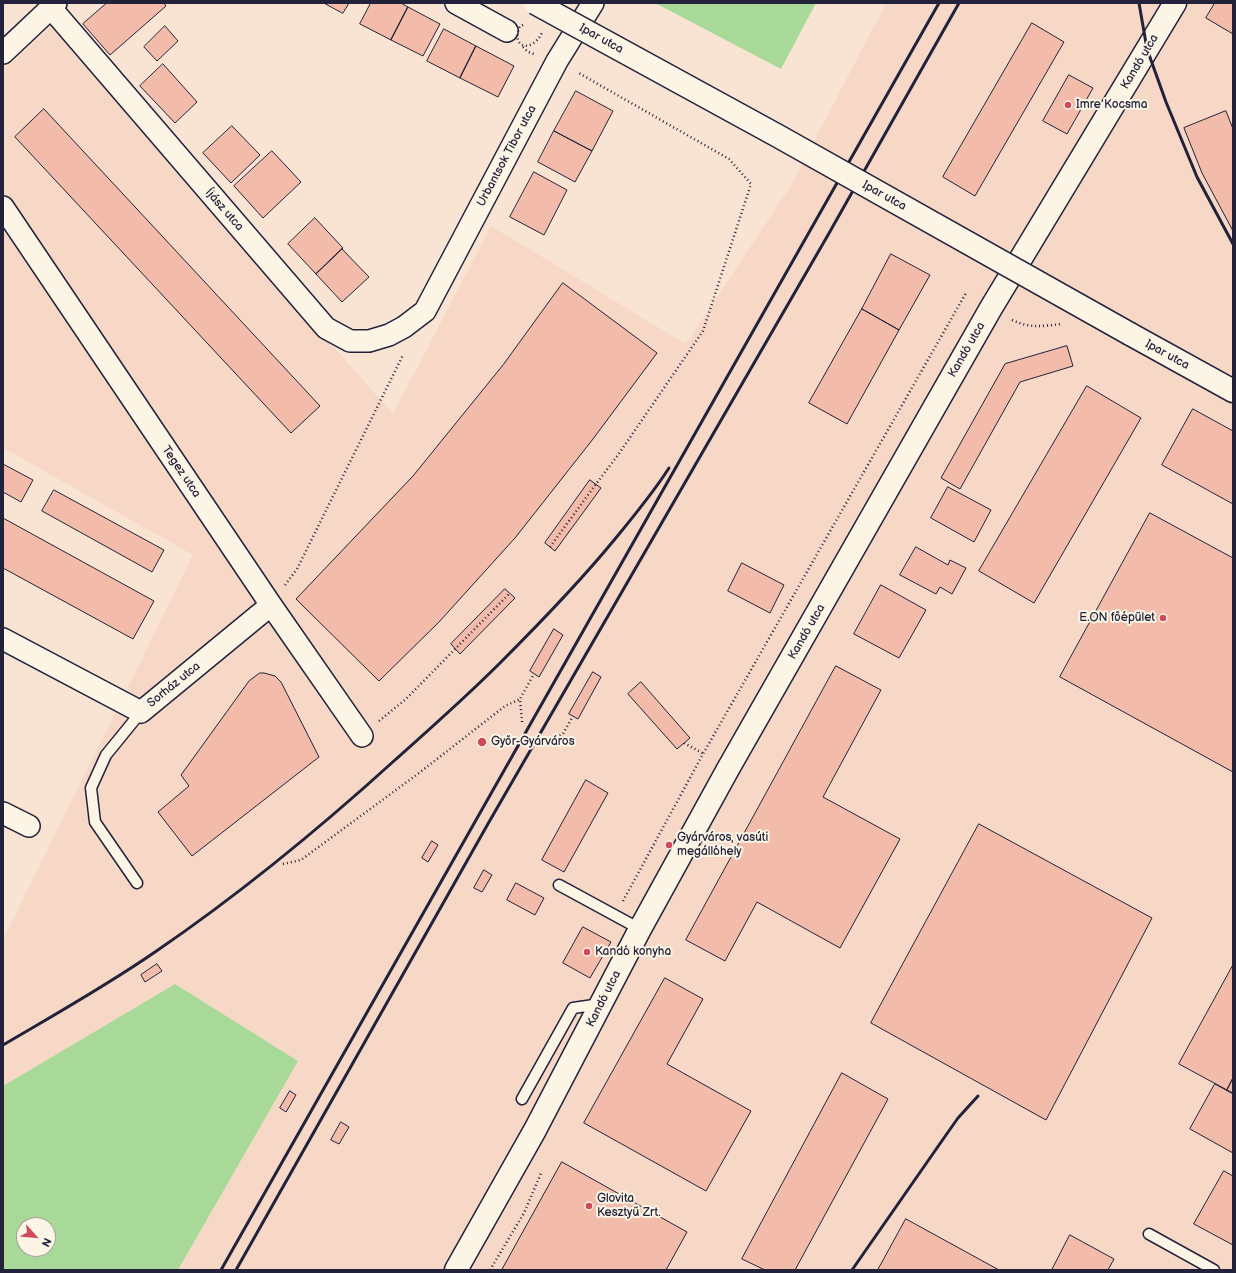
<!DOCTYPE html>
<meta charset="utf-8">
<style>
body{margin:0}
#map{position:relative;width:1236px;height:1273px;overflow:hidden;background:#f9e4d3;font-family:"Balsamiq Sans",sans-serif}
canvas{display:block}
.frame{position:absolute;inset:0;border:4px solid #22223b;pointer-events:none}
.north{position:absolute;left:16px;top:1217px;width:40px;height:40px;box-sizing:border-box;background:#fcf5e5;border:1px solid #a5a1a1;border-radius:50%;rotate:117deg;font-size:11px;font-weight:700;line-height:16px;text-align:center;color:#22223b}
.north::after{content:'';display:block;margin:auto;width:14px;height:18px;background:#d1495b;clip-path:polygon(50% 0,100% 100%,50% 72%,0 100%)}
</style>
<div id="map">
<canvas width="1236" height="1273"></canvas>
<div class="frame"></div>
<div class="north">N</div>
</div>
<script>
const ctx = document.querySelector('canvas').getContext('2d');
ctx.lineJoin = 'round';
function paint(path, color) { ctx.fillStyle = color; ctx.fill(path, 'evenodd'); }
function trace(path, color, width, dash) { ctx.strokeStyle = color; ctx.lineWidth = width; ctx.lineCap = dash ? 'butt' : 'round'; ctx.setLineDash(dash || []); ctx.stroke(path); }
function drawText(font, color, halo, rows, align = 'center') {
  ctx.font = font + ' "Balsamiq Sans",sans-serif'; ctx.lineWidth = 4; ctx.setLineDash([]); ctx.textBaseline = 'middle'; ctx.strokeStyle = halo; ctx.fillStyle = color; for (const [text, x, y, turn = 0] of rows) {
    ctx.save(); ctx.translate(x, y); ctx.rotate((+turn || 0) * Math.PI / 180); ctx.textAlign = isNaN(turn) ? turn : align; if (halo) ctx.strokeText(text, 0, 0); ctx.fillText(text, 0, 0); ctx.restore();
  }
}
paint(new Path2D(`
 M886,3H1233V1270H178L298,1061L175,984L3,1086V940L193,555L3,448V71L51,26L393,414L491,226L686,344L790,187Z`), '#f7d8c6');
paint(new Path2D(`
 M655,3H816L781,69Z
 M175,984L298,1061L178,1270H3V1086ZM24,1225H48V1249H24Z`), '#a9d999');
const building = new Path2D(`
 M107,3H164L166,6L110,55L83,24Z
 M324,3H349L343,13Z
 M371,3H401L408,7L391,40L360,24Z
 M1215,3H1233V34L1206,18Z
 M408,7L440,24L423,56L391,40Z
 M1032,23L1064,42L975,196L943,177Z
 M165,26L178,41L157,61L144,47Z
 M444,29L476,46L460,78L427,61Z
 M476,46L514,66L498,97L460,78Z
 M163,64L197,102L175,123L140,86Z
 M1069,75L1093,88L1067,134L1043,121Z
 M576,91L613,111L592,151L554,131Z
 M44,109L320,406L291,433L15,137Z
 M1226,111L1233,129V231L1202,173L1184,128Z
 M232,126L260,155L231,183L203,153Z
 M554,131L592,151L575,182L538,162Z
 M272,151L301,182L263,218L234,186Z
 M534,172L567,190L544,235L510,217Z
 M315,218L343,248L316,274L288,244Z
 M342,249L369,277L342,302L316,274Z
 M891,254L930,275L899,330L862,309Z
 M563,283L657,353L593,439L515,538L439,622L379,681L296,599L413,476L503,365Z
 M862,309L899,330L847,424L809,403Z
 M1067,346L1073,366L1020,382L960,489L941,478L1005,364Z
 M1087,386L1141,418L1034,603L979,571Z
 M1193,409L1233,431V504L1162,465Z
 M3,464L33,480L21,502L3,492Z
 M590,480L601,488L555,551L545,543Z
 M948,487L991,510L974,542L931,518Z
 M54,490L164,550L152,572L42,511Z
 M1150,513L1233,558V772L1060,677Z
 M3,518L154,601L133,639L3,568Z
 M916,547L948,565L950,560L966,568L952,594L940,587L936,594L900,575Z
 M742,563L784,585L770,613L728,591Z
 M881,585L926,610L899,658L854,634Z
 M505,589L515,598L460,654L451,644Z
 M554,629L563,635L539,677L530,671Z
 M836,666L881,690L823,797L900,839L840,948L757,902L725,961L686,940Z
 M593,672L601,677L578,719L569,714Z
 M260,673H264L275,676L281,682L319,757L192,856L158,812L189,786L181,775L249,681Z
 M641,682L690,738L677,749L628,694Z
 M586,780L608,793L564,872L542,860Z
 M979,824L1152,918L1046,1120L871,1023Z
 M432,841L438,845L428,862L422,858Z
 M484,870L492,875L482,892L474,888Z
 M516,883L544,898L535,915L507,900Z
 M583,927L611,942L590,978L563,963Z
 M157,964L162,971L145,982L141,975Z
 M1233,965V1078L1227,1090L1179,1064Z
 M665,978L703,999L667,1064L751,1111L706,1191L584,1123Z
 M842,1073L888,1099L795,1270H765L742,1259Z
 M1233,1078V1093L1227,1090Z
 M1215,1084L1233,1094V1153L1190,1129Z
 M290,1091L296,1095L286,1112L280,1108Z
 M341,1122L349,1127L339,1144L331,1140Z
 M562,1162L687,1232L666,1270H502Z
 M1224,1171L1233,1176V1245L1194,1224Z
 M906,1219L999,1270H878Z
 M1070,1235L1114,1259L1108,1270H1052Z`);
paint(building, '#f3bba9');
trace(building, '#22223b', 1);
const service = new Path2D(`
 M137,883L95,822L91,788L106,755L141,712
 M559,885L640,929
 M522,1099L573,1008L601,1004
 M1149,1234L1214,1270`);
const minor = new Path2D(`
 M456,3L507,31
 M51,8L326,328L350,341H369L389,335L404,327L425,311L557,61L593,3
 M3,53L56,3
 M3,207L271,605L362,736
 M3,639L141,712L271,605
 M3,813L29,826`);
const tertiary = new Path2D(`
 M1130,334L1233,391
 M456,1270L535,1130L640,929L728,769L991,308L1175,3`);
trace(service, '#22223b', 13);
trace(minor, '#22223b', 24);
trace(tertiary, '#22223b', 25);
trace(new Path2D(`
 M523,47L528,52L534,54
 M1012,320C1032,329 1041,326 1062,324
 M550,547L596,484L618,455L703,331L751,184L729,159L577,72
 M285,585L297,569L403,355
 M379,721L406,699L510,593
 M522,722L520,699L534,674
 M684,743L704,754
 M542,745L563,734L573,716
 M283,864L301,860L419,773L505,706L520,699
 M623,901L703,754L966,293
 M490,1270L524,1213L542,1171`), '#22223b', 2.5, [1, 3]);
trace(service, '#fcf5e5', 10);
trace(minor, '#fcf5e5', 21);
trace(tertiary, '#fcf5e5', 22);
trace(new Path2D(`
 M1139,3L1147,49L1166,102L1197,177L1233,244
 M3,1045C54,1015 106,986 155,952C240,894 319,829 395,760C431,728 466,697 500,663C540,623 579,583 615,539C634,516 653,493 669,468
 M221,1270L939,3
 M236,1270L489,822L828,235L959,3
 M852,1270L946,1135L958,1118L978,1096`), '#22223b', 3);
const tertiaryBridge = new Path2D(`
 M535,3L778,136L1130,334`);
trace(tertiaryBridge, '#22223b', 25, []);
trace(new Path2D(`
 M523,25L520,26C510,47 531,54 542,33`), '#22223b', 2.5, [1, 3]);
trace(tertiaryBridge, '#fcf5e5', 22);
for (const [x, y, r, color] of [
 [1068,105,4,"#d1495b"],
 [1163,618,4,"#d1495b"],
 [482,742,5,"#d1495b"],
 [669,845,4,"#d1495b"],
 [587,952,4,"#d1495b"],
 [589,1206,4,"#d1495b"]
]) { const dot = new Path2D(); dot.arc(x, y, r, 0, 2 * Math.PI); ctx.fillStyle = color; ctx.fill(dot); trace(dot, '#fcf5e5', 1.5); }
drawText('12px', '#22223b', '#fcf5e5', [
 ["Ipar utca",601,39,29],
 ["Kandó utca",1140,62,-59],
 ["Urbantsok Tibor utca",507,156,-62],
 ["Ipar utca",884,196,29],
 ["Íjász utca",224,210,49],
 ["Kandó utca",967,350,-60],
 ["Ipar utca",1167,355,29],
 ["Tegez utca",181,472,56],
 ["Kandó utca",807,632,-60],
 ["Sorház utca",174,685,-39],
 ["Kandó utca",604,999,-63]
]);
drawText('12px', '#22223b', '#fcf5e5', [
 ["Imre Kocsma",1076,105],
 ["E.ON főépület",1155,618,"right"],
 ["Győr-Gyárváros",491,742],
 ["Gyárváros, vasúti",677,838],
 ["megállóhely",677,852],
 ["Kandó konyha",595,952],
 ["Glovita",597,1199],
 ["Kesztyű Zrt.",597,1213]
], 'left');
</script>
